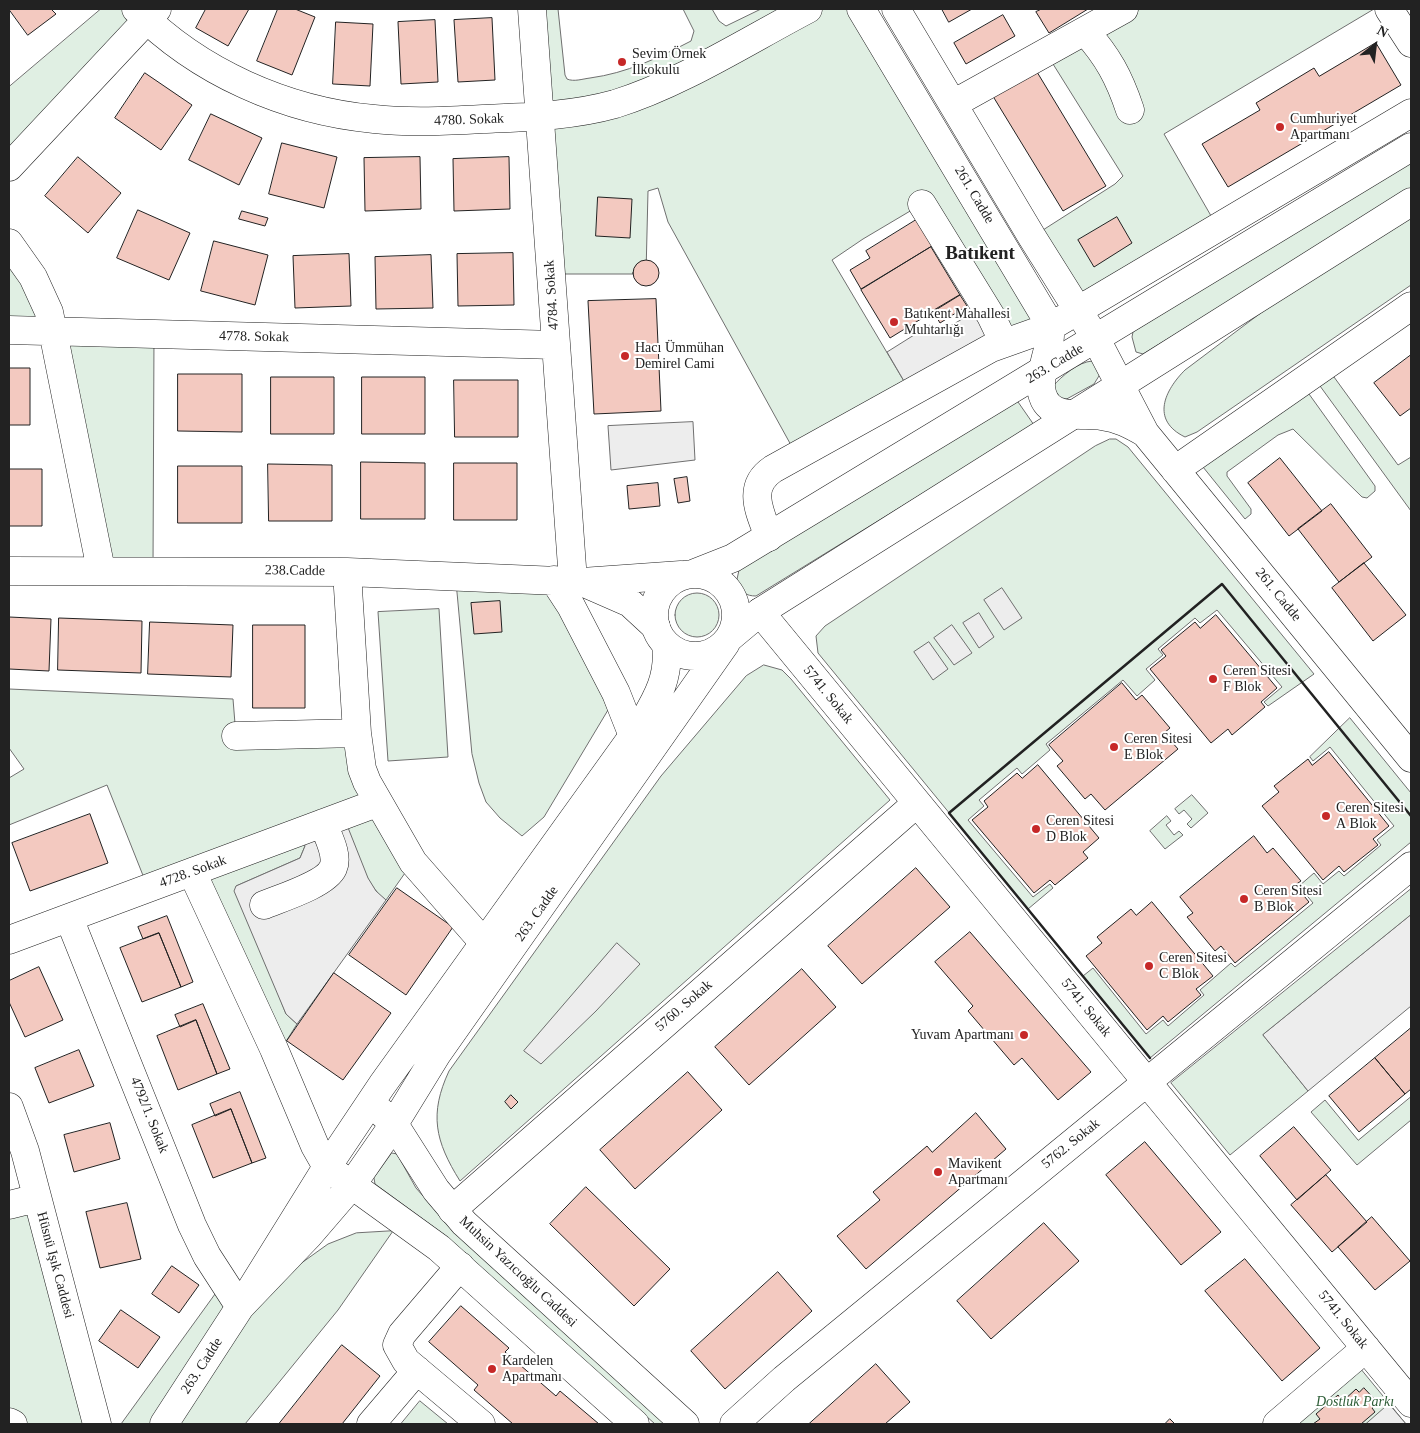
<!DOCTYPE html>
<meta charset="utf-8">
<style>
body{margin:0}
#map{position:relative;width:1420px;height:1433px;overflow:hidden;background:#fff;font-family:"Times New Roman",serif}
canvas{display:block}
.frame{position:absolute;inset:0;border:10px solid #222;pointer-events:none}
.north{position:absolute;left:1350px;top:20px;width:50px;height:50px;-webkit-text-stroke:4px #fff;paint-order:stroke;rotate:29deg;font-size:14px;font-weight:700;line-height:20px;text-align:center;color:#222}
.north::after{content:'';display:block;margin:auto;width:18px;height:22px;background:#222;clip-path:polygon(50% 0,100% 100%,50% 72%,0 100%)}
</style>
<div id="map">
<canvas width="1420" height="1433"></canvas>
<div class="frame"></div>
<div class="north">N</div>
</div>
<script>
const ctx = document.querySelector('canvas').getContext('2d');
ctx.lineJoin = 'round';
function paint(path, color) { ctx.fillStyle = color; ctx.fill(path, 'evenodd'); }
function trace(path, color, width, dash) { ctx.strokeStyle = color; ctx.lineWidth = width; ctx.lineCap = dash ? 'butt' : 'round'; ctx.setLineDash(dash || []); ctx.stroke(path); }
function drawText(font, color, halo, rows, align = 'center') {
  ctx.font = font + ' "Times New Roman",serif'; ctx.lineWidth = 4; ctx.setLineDash([]); ctx.textBaseline = 'middle'; ctx.strokeStyle = halo; ctx.fillStyle = color; for (const [text, x, y, turn = 0] of rows) {
    ctx.save(); ctx.translate(x, y); ctx.rotate((+turn || 0) * Math.PI / 180); ctx.textAlign = isNaN(turn) ? turn : align; if (halo) ctx.strokeText(text, 0, 0); ctx.fillText(text, 0, 0); ctx.restore();
  }
}
const green = new Path2D(`
 M101,9H136L146,20L9,167V87Z
 M532,9H558L565,75L567,79C574,82 582,79 590,78C627,73 658,58 691,41L694,31L683,9H712L719,21L726,26L761,9H861L1047,317L1004,343L922,204L863,239L832,260L911,393L797,456L668,222L658,188L648,191L646,274H551Z
 M1140,9H1374L1164,134L1218,228L1079,310L1032,237L1115,184L1123,176L1053,64Z
 M1411,162V190L1143,354L1136,352L1132,337L1133,332Z
 M1411,218V285L1197,432L1185,437C1150,420 1165,390 1185,370L1266,309Z
 M9,243L54,332L154,335L153,569L101,570L54,332L9,330Z
 M1092,361L1102,371L1094,384L1063,401L1055,399L1053,386C1062,376 1078,362 1092,361Z
 M1334,377L1398,465L1411,457V511L1320,386Z
 M1309,394L1375,486V491L1367,498L1362,497L1293,429L1278,435L1227,472V476L1251,509V514L1245,519L1203,467Z
 M1016,399L1034,425L756,596C746,596 741,592 736,584L739,570Z
 M1110,439H1116L1128,447L1314,674L1268,706L1264,702L1282,687L1217,610L1200,623L1195,618L1158,649L1163,655L1146,669L1155,680L1137,696L1123,680L1046,744L1050,750L1022,774L1017,768L979,800L984,806L968,820L1033,897L1050,884L1053,888L1028,909L818,653L816,636L825,626L1095,446Z
 M457,588C490,588 537,581 564,601L608,710L544,817L522,836L500,818L486,802L479,783L472,754Z
 M675 615a22 22 0 1 1 44 0a22 22 0 1 1-44 0Z
 M439,609L448,757L388,761L378,612Z
 M764,665L782,670L791,679L890,800L460,1181C435,1141 429,1114 449,1071L661,776L746,676Z
 M9,689L233,699L236,736L357,733L405,873L386,900C364,886 353,840 343,816L305,846L300,858L236,886L286,1014L297,1024L285,1043L192,872L148,888L107,785L9,825V778L24,769L9,748Z
 M1350,718L1411,793V842L1150,1058L1083,976L1093,968L1146,1034L1163,1020L1168,1026L1204,995L1200,990L1231,963L1235,967L1313,903L1299,886L1314,873L1323,884L1339,871L1344,876L1381,845L1377,840L1394,826L1330,747L1313,761L1310,757Z
 M1192,795L1208,813L1191,828L1187,824L1192,819L1184,810L1179,814L1175,809Z
 M1167,816L1171,821L1166,825L1174,835L1179,831L1183,835L1165,849L1150,831Z
 M1411,889V915L1263,1035L1308,1091L1230,1155L1171,1083Z
 M1411,1097V1120L1357,1165L1311,1112L1325,1100L1358,1140Z
 M392,1153L397,1154L416,1188L452,1229L667,1424H655L446,1236L375,1184L374,1178Z
 M37,1198L97,1424H13L9,1422V1205Z
 M393,1231L338,1310L245,1424H121L223,1283L240,1307L328,1244L356,1233Z
 M1360,1368L1406,1424H1295Z
 M420,1401L448,1424H401Z`);
paint(green, '#e0efe3');
trace(green, '#6f6f6f', 1);
const parking = new Path2D(`
 M985,306L1004,343L911,393L887,352L930,325L936,334Z
 M693,422L695,460L611,470L608,426Z
 M1002,588L1022,618L1004,630L984,600Z
 M979,613L994,637L979,648L963,623Z
 M952,625L972,653L954,665L934,638Z
 M929,642L948,669L933,680L914,652Z
 M343,815L368,878L376,891L386,900L297,1024L286,1014L234,891L236,886L300,858L305,846L300,832Z
 M1411,915V1006L1308,1091L1263,1035Z
 M617,943L640,964L596,1011L541,1064L524,1051Z
 M1389,1404L1406,1424H1366Z`);
paint(parking, '#ededed');
trace(parking, '#6f6f6f', 1);
const building = new Path2D(`
 M9,9H51L56,14L28,35Z
 M206,9H249L228,46L196,28Z
 M278,9H295L315,17L292,75L257,61Z
 M942,9H972L949,22Z
 M1042,9H1088L1049,33L1036,12Z
 M1003,15L1015,36L966,64L954,43Z
 M492,18L495,80L458,82L454,20Z
 M435,20L438,82L401,84L398,22Z
 M336,22L373,24L370,86L333,84Z
 M1376,43L1401,85L1228,187L1202,144L1260,110L1256,103L1314,68L1319,76Z
 M1034,67L1106,186L1063,211L991,93Z
 M145,73L192,105L161,150L115,118Z
 M211,114L262,138L239,185L189,160Z
 M282,143L337,157L324,208L269,194Z
 M78,157L121,193L88,233L45,196Z
 M420,157L421,209L365,211L364,158Z
 M509,157L510,209L454,211L453,159Z
 M598,197L632,199L630,238L596,236Z
 M138,210L190,233L169,280L117,258Z
 M242,211L268,218L265,226L239,219Z
 M921,217L937,243L861,289L850,270L870,258L866,251Z
 M1117,217L1132,243L1094,267L1078,240Z
 M214,241L268,255L255,305L201,291Z
 M931,247L960,295L890,338L861,290Z
 M513,253L514,305L458,306L457,254Z
 M349,254L351,306L295,308L293,256Z
 M431,255L433,308L376,309L375,257Z
 M633 273a13 13 0 1 1 26 0a13 13 0 1 1-26 0Z
 M960,295L967,306L940,323L933,311Z
 M656,299L661,411L594,414L588,301Z
 M1411,355V408L1400,416L1374,383Z
 M9,368H30V425H9Z
 M178,374H242V432L178,431Z
 M271,377H334V434H271Z
 M362,377H425V434H362Z
 M454,380H518V437H455Z
 M1280,458L1322,511L1289,536L1248,483Z
 M361,462L425,463V519H361Z
 M454,463H517V520H454Z
 M268,464L332,465V521H269Z
 M178,466H242V523H178Z
 M9,469H42V526H9Z
 M687,477L690,501L678,503L674,479Z
 M658,483L660,506L629,509L627,486Z
 M1331,504L1372,557L1339,582L1298,529Z
 M1364,563L1406,615L1373,641L1332,588Z
 M500,601L502,632L474,634L471,603Z
 M1216,615L1277,688L1261,702L1265,707L1232,735L1228,729L1211,743L1150,669L1166,656L1161,650L1195,622L1200,628Z
 M9,617L51,619L49,671L9,669Z
 M59,618L142,621L141,673L58,670Z
 M150,622L233,625L231,677L148,674Z
 M253,625H305V708H253Z
 M1122,683L1136,700L1142,695L1170,728L1164,733L1178,749L1105,810L1091,794L1085,799L1057,766L1063,761L1049,745Z
 M1329,752L1389,826L1373,839L1378,845L1344,872L1339,866L1323,880L1262,806L1279,792L1274,786L1308,759L1312,765Z
 M1038,765L1099,838L1083,852L1088,858L1055,885L1050,880L1034,893L972,820L988,807L984,801L1017,773L1022,778Z
 M90,814L108,863L30,891L12,843Z
 M1254,836L1267,853L1273,848L1301,881L1295,885L1309,902L1235,963L1221,946L1215,951L1187,917L1193,913L1180,897Z
 M916,868L950,907L862,984L828,946Z
 M397,888L453,927L406,995L349,955Z
 M1152,902L1213,976L1196,989L1201,995L1168,1022L1163,1016L1147,1030L1086,956L1102,943L1097,937L1131,909L1136,915Z
 M167,916L193,982L181,987L159,933L143,939L138,927Z
 M970,932L1091,1072L1058,1100L1022,1058L1014,1065L968,1011L973,1006L935,962Z
 M159,933L181,987L142,1002L120,948Z
 M39,967L63,1020L25,1037L9,1002V981Z
 M802,969L836,1007L749,1085L715,1047Z
 M334,973L391,1013L343,1080L287,1041Z
 M203,1004L230,1069L217,1074L196,1020L180,1027L175,1015Z
 M196,1020L217,1074L178,1090L157,1036Z
 M1411,1028V1089L1405,1094L1375,1058Z
 M79,1050L94,1086L49,1103L35,1068Z
 M1375,1058L1405,1094L1359,1132L1329,1096Z
 M688,1072L722,1110L635,1189L600,1150Z
 M240,1092L266,1158L252,1163L231,1109L215,1116L210,1104Z
 M511,1095L518,1102L511,1109L505,1102Z
 M231,1109L252,1163L213,1178L192,1125Z
 M976,1113L1006,1149L866,1269L837,1236L880,1200L873,1192L927,1146L932,1152Z
 M110,1123L120,1159L74,1172L64,1135Z
 M1294,1127L1331,1170L1297,1200L1260,1156Z
 M1145,1142L1221,1232L1181,1265L1106,1175Z
 M1326,1175L1367,1222L1332,1252L1291,1205Z
 M586,1187L670,1269L634,1306L550,1224Z
 M127,1203L141,1259L100,1268L86,1212Z
 M1372,1217L1410,1261L1375,1290L1338,1247Z
 M1044,1223L1079,1261L991,1339L957,1301Z
 M1245,1259L1320,1348L1282,1381L1205,1291Z
 M172,1266L199,1285L179,1313L152,1294Z
 M778,1272L812,1311L725,1389L691,1351Z
 M461,1306L509,1348L505,1352L556,1396L560,1391L599,1424H513L474,1390L478,1385L429,1342Z
 M121,1310L160,1337L138,1368L99,1341Z
 M342,1345L380,1376L342,1424H279Z
 M876,1364L910,1402L885,1424H809Z
 M1364,1388L1378,1403L1372,1408L1375,1412L1361,1424H1313L1320,1419L1316,1414L1338,1395L1343,1401L1356,1389L1359,1392Z
 M1170,1419L1175,1424H1165Z`);
paint(building, '#f3c9c0');
trace(building, '#222', 1);
const minor = new Path2D(`
 M136,9C198,72 286,111 374,119C411,123 447,121 484,119C528,117 572,116 615,104C680,84 747,41 808,9
 M532,9L573,581
 M861,9L1049,323C1054,345 1040,365 1041,387C1044,421 1078,413 1102,416C1118,418 1131,425 1145,433L1096,339L1032,237L896,9
 M1389,9L1411,43
 M1085,31C1108,57 1119,77 1130,110
 M953,104L1124,9
 M9,167L157,9
 M922,204L991,316L1004,343
 M9,243L33,277L49,312L101,570
 M9,330L556,345
 M1145,433L1411,758
 M1175,470L1411,306
 M769,537C760,512 746,487 773,469L991,348L1050,327L1411,113
 M9,571L347,572L582,582
 M347,572L357,733L362,769L367,782L413,862L484,943
 M554,580L571,606L616,693L633,736
 M760,612L1411,1403
 M656,627L630,603L582,582L681,575
 M236,736L357,733
 M192,872L274,1049L315,1146L327,1167L240,1307L308,1236L351,1186
 M264,905C281,898 326,884 333,868C339,855 327,835 323,823
 M69,918L192,1225L207,1256L240,1307L164,1424
 M9,940L377,803
 M9,1107L25,1151L97,1424
 M9,1205L37,1198
 M452,1210L917,803
 M460,1266L402,1334L397,1345L406,1361L481,1424
 M9,1422L13,1424
 M371,1424L417,1370
 M734,1424L784,1379L1411,866
 M1277,1424L1366,1348`);
const major = new Path2D(`
 M695,573L733,558L1411,147
 M654 615a41 41 0 1 1 82 0a41 41 0 1 1-82 0Z
 M729,638L760,612L1411,202
 M381,1112L394,1124L436,1190L464,1223L685,1424
 M351,1186L394,1124L437,1054L726,643
 M635,1424L439,1248L327,1167L382,1085L643,722C658,697 670,675 666,645`);
trace(minor, '#222', 29);
trace(major, '#222', 29);
trace(minor, '#fff', 28);
trace(major, '#fff', 28);
trace(new Path2D(`
 M1150,1058L949,813L1222,584L1411,816`), '#222', 2.5);
for (const [x, y, r, color] of [
 [622,62,5,"#c62828"],
 [1280,127,5,"#c62828"],
 [894,322,5,"#c62828"],
 [625,356,5,"#c62828"],
 [1213,679,5,"#c62828"],
 [1114,747,5,"#c62828"],
 [1326,816,5,"#c62828"],
 [1036,829,5,"#c62828"],
 [1244,899,5,"#c62828"],
 [1149,966,5,"#c62828"],
 [1024,1035,5,"#c62828"],
 [938,1172,5,"#c62828"],
 [492,1369,5,"#c62828"]
]) { const dot = new Path2D(); dot.arc(x, y, r, 0, 2 * Math.PI); ctx.fillStyle = color; ctx.fill(dot); trace(dot, '#fff', 2); }
drawText('14px', '#222', '#fff', [
 ["Sevim Örnek",632,54],
 ["İlkokulu",632,70],
 ["Cumhuriyet",1290,119],
 ["Apartmanı",1290,135],
 ["Batıkent Mahallesi",904,314],
 ["Muhtarlığı",904,330],
 ["Hacı Ümmühan",635,348],
 ["Demirel Cami",635,364],
 ["Ceren Sitesi",1223,671],
 ["F Blok",1223,687],
 ["Ceren Sitesi",1124,739],
 ["E Blok",1124,755],
 ["Ceren Sitesi",1336,808],
 ["A Blok",1336,824],
 ["Ceren Sitesi",1046,821],
 ["D Blok",1046,837],
 ["Ceren Sitesi",1254,891],
 ["B Blok",1254,907],
 ["Ceren Sitesi",1159,958],
 ["C Blok",1159,974],
 ["Yuvam Apartmanı",1014,1035,"right"],
 ["Mavikent",948,1164],
 ["Apartmanı",948,1180],
 ["Kardelen",502,1361],
 ["Apartmanı",502,1377]
], 'left');
drawText('14px', '#222', '#fff', [
 ["4780. Sokak",469,120,-2],
 ["261. Cadde",974,195,59],
 ["4784. Sokak",552,295,-94],
 ["4778. Sokak",254,337,1],
 ["263. Cadde",1055,364,-31],
 ["238.Cadde",295,571,1],
 ["261. Cadde",1278,595,51],
 ["5741. Sokak",828,695,51],
 ["4728. Sokak",193,872,-20],
 ["263. Cadde",537,914,-55],
 ["5760. Sokak",684,1006,-41],
 ["5741. Sokak",1086,1008,51],
 ["4792/1. Sokak",149,1115,68],
 ["5762. Sokak",1071,1144,-39],
 ["Hüsnü Işık Caddesi",55,1265,75],
 ["Muhsin Yazıcıoğlu Caddesi",518,1272,43],
 ["5741. Sokak",1343,1320,51],
 ["263. Cadde",202,1366,-57]
]);
drawText('italic 14px', '#2f5e38', '#fff', [
 ["Dostluk Parkı",1355,1402]
]);
drawText('bold 19px', '#222', '#fff', [
 ["Batıkent",980,254]
]);
</script>
